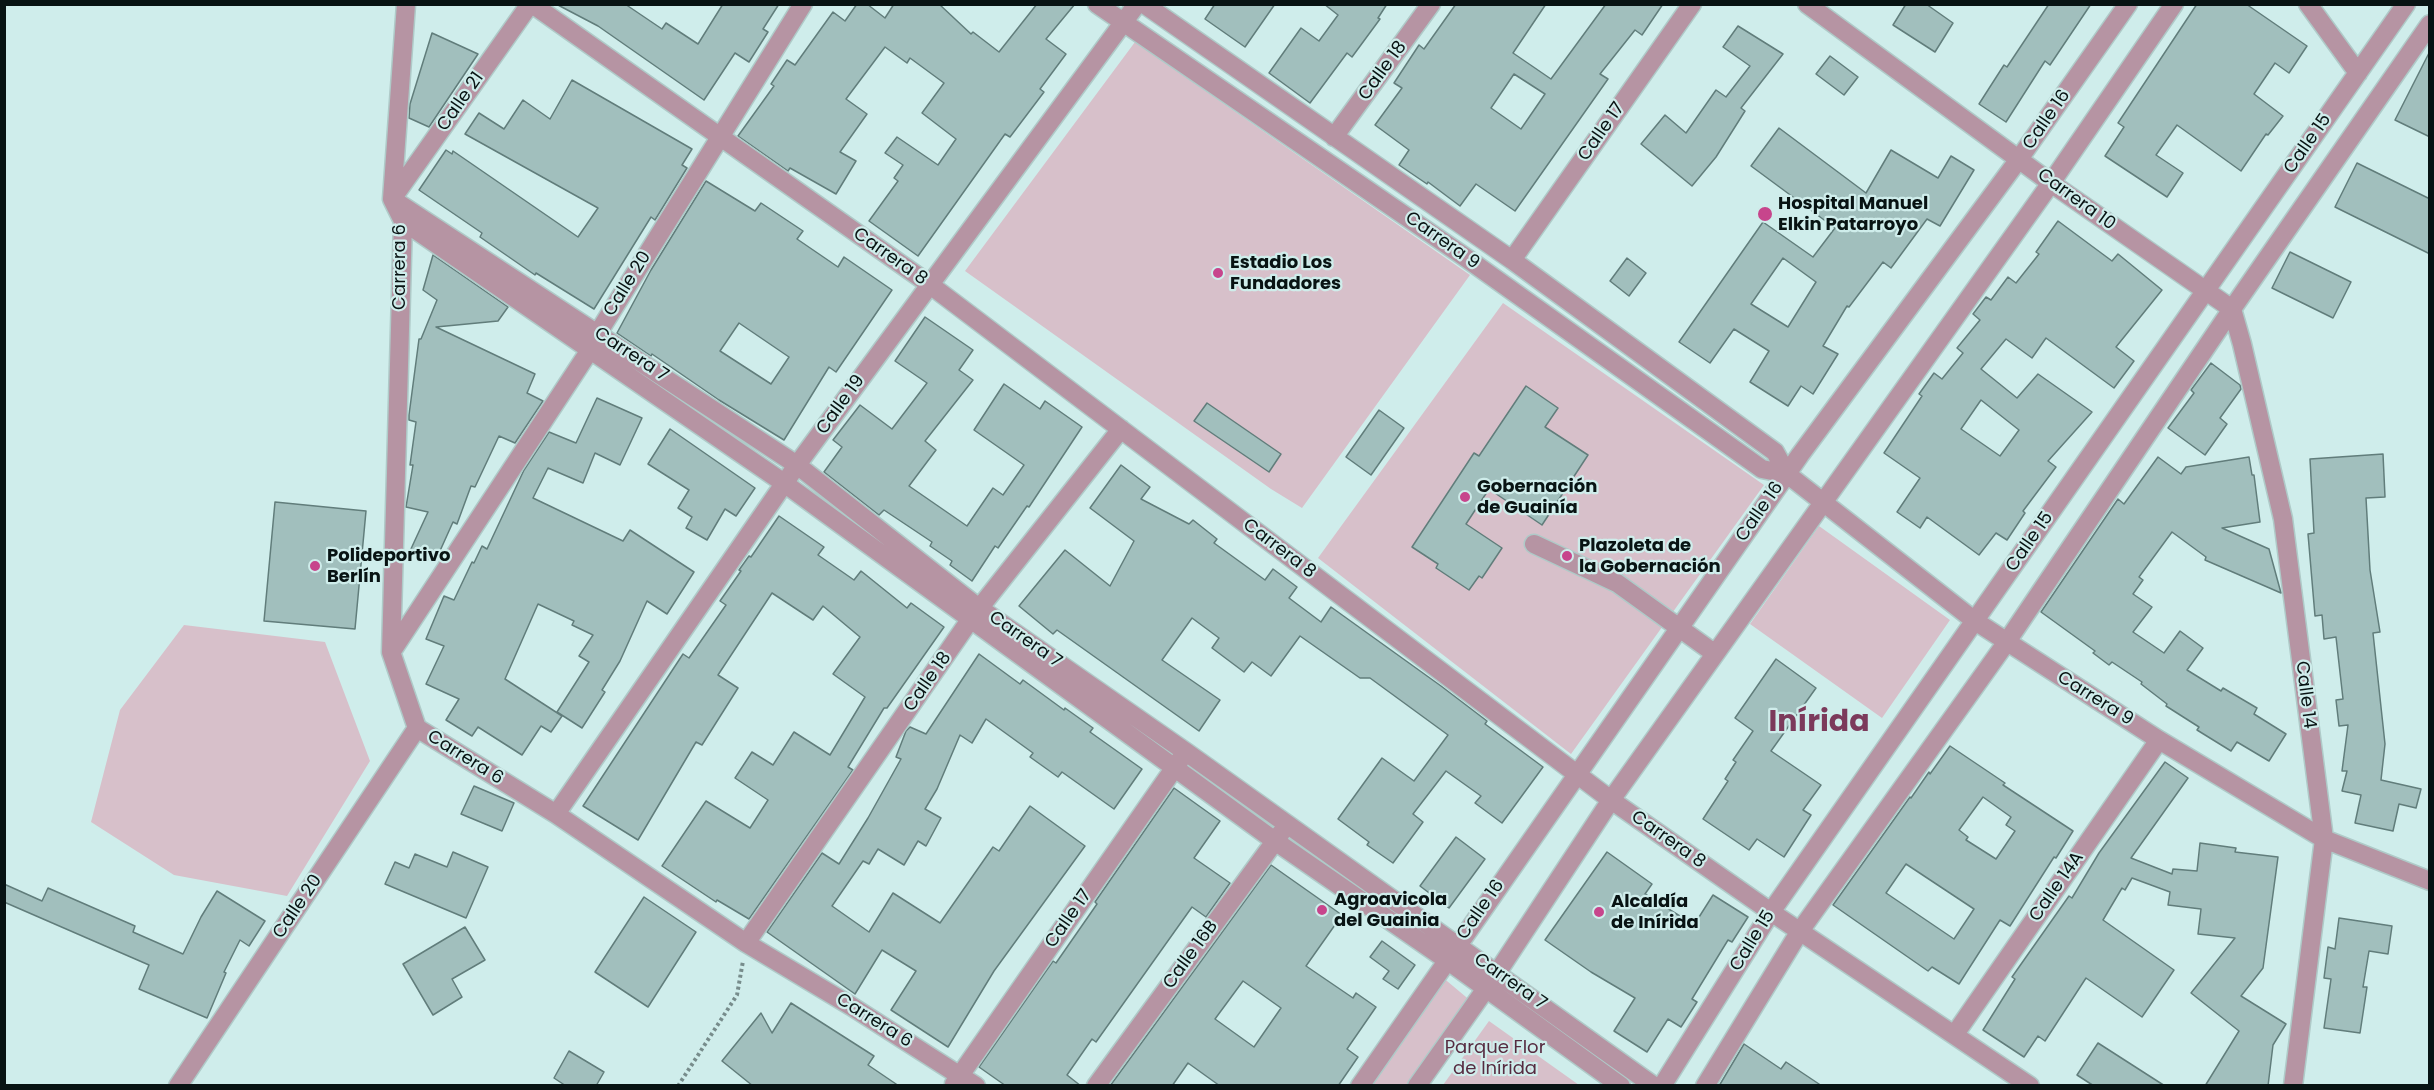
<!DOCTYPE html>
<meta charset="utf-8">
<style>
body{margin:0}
#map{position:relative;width:2434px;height:1090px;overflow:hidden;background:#cfedeb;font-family:Poppins,sans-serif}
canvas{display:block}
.frame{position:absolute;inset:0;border:6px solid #081313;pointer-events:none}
</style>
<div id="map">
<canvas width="2434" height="1090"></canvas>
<div class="frame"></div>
</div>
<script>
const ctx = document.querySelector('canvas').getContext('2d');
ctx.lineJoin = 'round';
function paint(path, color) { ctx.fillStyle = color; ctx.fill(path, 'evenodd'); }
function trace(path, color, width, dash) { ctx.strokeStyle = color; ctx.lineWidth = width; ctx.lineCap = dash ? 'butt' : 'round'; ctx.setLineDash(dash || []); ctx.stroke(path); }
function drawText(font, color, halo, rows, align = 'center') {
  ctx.font = font + ' Poppins,sans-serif'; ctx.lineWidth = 4.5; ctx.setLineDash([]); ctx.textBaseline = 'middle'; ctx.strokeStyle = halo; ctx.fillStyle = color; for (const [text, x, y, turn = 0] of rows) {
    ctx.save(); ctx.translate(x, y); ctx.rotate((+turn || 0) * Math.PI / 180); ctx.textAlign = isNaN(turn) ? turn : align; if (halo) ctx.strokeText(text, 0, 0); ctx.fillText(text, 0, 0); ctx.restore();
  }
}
paint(new Path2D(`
 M1135,42L1470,275L1302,508L1271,489L965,271Z
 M1503,303L1764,485L1571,754L1318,558ZM1474,453L1501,472L1455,540L1428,522Z
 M1819,526L1950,620L1882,718L1750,624Z
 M184,625L325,642L370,761L287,896L174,875L91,822L120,710Z
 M1441,976L1472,1002L1413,1085L1364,1086Z
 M1489,1021L1579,1085H1443Z`), '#d7c0ca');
const building = new Path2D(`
 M556,4H625L662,29L666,23L698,44L723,4H779L763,29L768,32L749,62L735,53L704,100L598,26Z
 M857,4H867L885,18L894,4H939L971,34L973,32L999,52L1037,4H1075L1046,39L1066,54L1040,89L1044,92L1010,137L1005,134L918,256L869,221L898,181L894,178L903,165L885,153L897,137L938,165L956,139L922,113L944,83L910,58L907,63L885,47L846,99L867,114L840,152L856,161L836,194L790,168L788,171L738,136L774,86L771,84L787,60L795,65L833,12L845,21Z
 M1215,4H1275L1245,47L1205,19Z
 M1324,4H1387L1378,18L1380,19L1352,57L1347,53L1310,103L1269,73L1301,28L1319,41L1338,15Z
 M1456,4H1546L1513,53L1551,79L1606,4H1663L1642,35L1635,30L1600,74L1608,79L1515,211L1476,184L1460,206L1428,182L1427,184L1399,165L1409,150L1375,125L1402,88L1394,83L1419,45L1424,49ZM1514,74L1545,94L1521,129L1491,108Z
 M1906,4H1926L1953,23L1935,52L1893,25Z
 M2049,4H2091L2050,65L2045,61L2006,122L1979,104L2004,65L2007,67Z
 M2197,4H2246L2307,46L2289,73L2275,63L2254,94L2283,116L2268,135L2266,134L2241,171L2177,125L2156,155L2183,173L2167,197L2105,156L2124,127L2118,123Z
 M1738,26L1783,54L1741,108L1745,111L1716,157L1692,186L1641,144L1665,115L1686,133L1716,90L1726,97L1750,66L1723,47Z
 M432,33L478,54L429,127L409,118L410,104Z
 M2430,51V137L2395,120Z
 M1830,56L1858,77L1844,95L1816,74Z
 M572,80L692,149L682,165L687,168L655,220L651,217L594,309L536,273L535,275L480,237L482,233L419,190L446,150L452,154L453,151L578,237L598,208L465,134L479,113L504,129L523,100L550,119Z
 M1779,128L1866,193L1891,150L1938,178L1951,156L1974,170L1940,226L1927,219L1891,268L1883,262L1849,307L1847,306L1823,346L1838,354L1813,394L1801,386L1788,406L1750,382L1769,351L1734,329L1710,363L1679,342L1763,222L1813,257L1835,228L1751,166ZM1783,258L1816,282L1788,327L1751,304Z
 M2357,163L2430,199V254L2335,207Z
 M706,181L755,211L761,203L803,231L797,239L838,267L844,257L892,290L836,372L829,367L784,440L719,400L652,354L651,356L617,333L651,270ZM739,323L789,357L771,384L720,351Z
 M2058,221L2112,261L2118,254L2162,290L2116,347L2134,361L2114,388L2046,338L2032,358L2006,339L1981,369L2017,398L2038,374L2092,412L2048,461L2056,467L2023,511L2025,513L2007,540L1996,533L1979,555L1927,517L1920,528L1897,512L1920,478L1884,453L1922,396L1919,394L1934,373L1942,379L1963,353L1957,348L1980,320L1973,314L1986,297L1991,300L2008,277L2016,283L2039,254L2036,252ZM1981,400L2019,430L2000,456L1961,429Z
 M2290,252L2351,282L2333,318L2272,288Z
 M433,255L508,307L498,321L436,327L535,374L527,393L543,401L515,443L499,436L475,487L471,486L457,524L453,522L435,562L410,551L428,512L406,507L413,465H410L416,422L409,420V415L419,339H421L437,300L423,290Z
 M1627,258L1646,273L1629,296L1610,281Z
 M925,317L973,350L959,370L973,380L925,441L936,450L909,486L967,526L993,488L1003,495L1024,465L974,430L1004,384L1040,409L1045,401L1082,427L1029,507L1027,506L998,548L995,546L972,581L950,565L952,561L930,546L932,542L884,510L879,515L824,472L842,447L833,440L860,405L892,429L927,383L895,361Z
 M2211,363L2240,385L2241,389L2220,418L2227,424L2205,455L2168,428L2194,393L2191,390Z
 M1526,386L1558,408L1545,427L1588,455L1542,525L1489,489L1466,524L1502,548L1482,578L1479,576L1469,590L1436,568L1438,564L1412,547L1474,453L1479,456Z
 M597,398L642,418L620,465L595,453L583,483L548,468L533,498L623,541L630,530L694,572L667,614L647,601L620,661L602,690L605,692L582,728L557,712L589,662L579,656L593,635L572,625L574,621L538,604L505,679L562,716L551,732L541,726L522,755L478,727L472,736L446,720L459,699L426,684L444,646L426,639L444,596L454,600L472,562L474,563L482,546L487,549L524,470L549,432L576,443Z
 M1207,403L1281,454L1269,472L1194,421Z
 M1379,410L1404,428L1371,475L1346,457Z
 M670,429L755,488L736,516L725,509L707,540L686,528L692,517L678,508L689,490L648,464Z
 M2383,454L2385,497L2366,498L2370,570L2380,632L2373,633L2385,744L2381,780L2421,789L2416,808L2399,804L2393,831L2355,823L2361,795L2342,791L2347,771H2342L2348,725L2339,726L2336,700L2343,699L2336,637L2324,639L2322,615L2315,616L2308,534L2314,533L2310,459Z
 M2158,457L2181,474L2186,467L2249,457L2252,475H2254L2260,522L2222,528L2269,549L2281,593L2205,560L2206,557L2172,532L2139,577L2143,580L2133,594L2152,607L2133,632L2164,653L2180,631L2203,648L2187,670L2221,691L2223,688L2257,708L2254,714L2286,734L2269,761L2237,742L2231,751L2197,730L2199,727L2166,706L2167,704L2141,684L2142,682L2112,662L2109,665L2093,653L2095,651L2041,612L2118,499L2124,504Z
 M1121,465L1150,487L1141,499L1189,524L1193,520L1217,539L1214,543L1265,580L1273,569L1297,587L1289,598L1321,622L1331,607L1441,686L1487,721L1485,724L1543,767L1502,823L1475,803L1481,796L1446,771L1413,814L1423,822L1393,863L1367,845L1369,842L1338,819L1382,758L1414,781L1448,735L1370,678H1360L1300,636L1271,676L1252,662L1244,672L1212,648L1219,638L1192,618L1162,660L1220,700L1199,731L1057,630L1053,634L1019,606L1065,550L1110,586L1134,541L1090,508Z
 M275,502L366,511L355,629L264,621Z
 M779,516L824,547L818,555L854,580L861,571L907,608L911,603L944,627L887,708H884L848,767L853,770L749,919L717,900L716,902L662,866L706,801L750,828L768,800L735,778L752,752L773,765L794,732L830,755L865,697L833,674L860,637L823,606L813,620L772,593L718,675L738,688L702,745L696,742L638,840L583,806L683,654L689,658L726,605L720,601L741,571L739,570L749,556L751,557Z
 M979,654L1020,684L1023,680L1064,710L1065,708L1093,728L1090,732L1142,769L1114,809L1062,772L1058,777L1030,757L1033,753L986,719L972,743L960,735L937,789L925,809L941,818L926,846L918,841L904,865L878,849L869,864L863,861L832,906L869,932L893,893L940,923L993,847L999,851L1030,806L1085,846L994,971L948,1047L891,1010L916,971L882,950L855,994L767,932L822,853L839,864L868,818L901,759L896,757L906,731L910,727L926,734Z
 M1776,659L1816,688L1771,751L1821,785L1803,810L1811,815L1784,857L1757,839L1749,850L1703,819L1728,781L1725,779L1736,762L1733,760L1753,731L1735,718Z
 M1950,746L2005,783L2003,785L2073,831L2056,858L2054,857L2010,926L2000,920L1959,984L1932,967L1928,971L1833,905L1910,797L1911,798L1929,772L1930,774ZM1983,797L2011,817L2006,825L2015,831L1996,859L1966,840L1968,837L1959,830ZM1906,864L1974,909L1954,939L1886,893Z
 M2165,762L2188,778L2131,858L2172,874L2173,869L2197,871L2200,843L2236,848L2235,852L2278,857L2263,968L2241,996L2286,1024L2273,1045L2268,1086H2205L2239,1031L2191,993L2235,938L2198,934L2201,909L2168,905L2170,892L2132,878L2125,890L2122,888L2103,920L2174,970L2142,1017L2086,978L2045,1041L2038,1036L2024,1057L1983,1030L2015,979L2012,977L2069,896L2072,898L2099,853Z
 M474,786L514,803L502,831L461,814Z
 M1174,788L1220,821L1194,858L1230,883L1206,917L1192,907L1096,1042L1092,1039L1067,1075L1081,1086H1006L979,1067L1053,961L1056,963L1097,904L1095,902Z
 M1456,837L1485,859L1449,908L1420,886Z
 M453,852L488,867L466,918L385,884L395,862L409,868L415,854L447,867Z
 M1607,852L1652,884L1645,894L1694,925L1713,895L1748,917L1732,942L1728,940L1692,999L1697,1002L1681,1027L1668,1019L1647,1052L1614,1031L1635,998L1591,972L1545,940Z
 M1271,865L1342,915L1306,966L1353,998L1356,993L1376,1007L1347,1049L1358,1057L1338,1086H1220L1188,1063L1172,1086H1110ZM1243,981L1281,1008L1254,1047L1215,1019Z
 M4,884L42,901L48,888L135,926L133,932L183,954L201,917L217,891L265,921L249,946L240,940L224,972L226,973L207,1018L139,989L149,965L4,902Z
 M644,897L696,932L648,1007L595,972Z
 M2339,918L2392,926L2388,954L2369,951L2363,987H2367L2360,1033L2324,1028L2331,979L2324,978L2328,947L2335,949Z
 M465,927L485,960L452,979L462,997L433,1015L403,964Z
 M1382,941L1415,965L1398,989L1383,979L1389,971L1370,957Z
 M791,1003L874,1056L868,1065L899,1086H753L722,1061L761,1013L772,1033Z
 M2098,1043L2165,1086H2094L2077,1075Z
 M1744,1044L1781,1069L1786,1062L1822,1086H1719Z
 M569,1051L604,1072L596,1086H566L554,1078Z`);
paint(building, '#a1bfbd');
trace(building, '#617d7b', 1.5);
const minor = new Path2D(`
 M406,4L392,199L403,221L391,652L417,728L556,814L746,943L851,1006L976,1086
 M530,4L392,199L797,465L979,608L1186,752L1654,1086
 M532,4L929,284L1611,800L1771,912L2030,1086
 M1097,4L1462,255L1762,469L1787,474
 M1144,4L1512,260L1775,452L1787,474L1975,621L2159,740L2324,839L2430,881
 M1807,4L2051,183L2232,309L2242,344L2283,519L2324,839L2293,1086
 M2308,4L2358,73
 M1334,137L1431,4
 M403,221L784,483L1275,841L1447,960L1621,1086
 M1512,260L1692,4
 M1534,544L1617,583L1714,653
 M392,651L590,350L598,333L803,4
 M556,814L797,465L1137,4
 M746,943L970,620L1121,429
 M1955,1034L2159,740
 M954,1084L1180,760
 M178,1086L417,728
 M1096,1086L1281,833
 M1360,1086L1800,455L2019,159L2128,4
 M1417,1086L1497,973L1611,800L2051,183L2174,4
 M1662,1086L1771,912L2406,4
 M1705,1086L1800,931L2006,643L2232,309L2430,24`);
trace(minor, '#afcac8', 21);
trace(new Path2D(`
 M678,1086L737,995L743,961`), '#778c8b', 4, [3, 3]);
trace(minor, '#b694a3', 18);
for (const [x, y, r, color] of [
 [1765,214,8,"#c7458c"],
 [1218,273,6,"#c7458c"],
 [1465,497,6,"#c7458c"],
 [1567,556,6,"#c7458c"],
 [315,566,6,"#c7458c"],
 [1322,910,6,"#c7458c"],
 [1599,912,6,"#c7458c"]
]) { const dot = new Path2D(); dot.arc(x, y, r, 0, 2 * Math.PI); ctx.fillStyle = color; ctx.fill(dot); trace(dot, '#cfedeb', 2); }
drawText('18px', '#081313', '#cfedeb', [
 ["Calle 18",1383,71,-54],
 ["Calle 21",461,102,-55],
 ["Calle 16",2047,120,-55],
 ["Calle 17",1602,132,-55],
 ["Calle 15",2308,144,-55],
 ["Carrera 10",2076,200,36],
 ["Carrera 9",1442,241,35],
 ["Carrera 8",890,257,35],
 ["Carrera 6",400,267,-90],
 ["Calle 20",628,284,-58],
 ["Carrera 7",631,355,33],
 ["Calle 19",841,405,-54],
 ["Calle 16",1760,512,-55],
 ["Calle 15",2030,542,-55],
 ["Carrera 8",1279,549,37],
 ["Carrera 7",1025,640,35],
 ["Calle 18",928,682,-55],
 ["Calle 14",2305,695,83],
 ["Carrera 9",2095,699,32],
 ["Carrera 6",465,758,32],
 ["Carrera 8",1668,840,35],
 ["Calle 14A",2057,887,-55],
 ["Calle 20",298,907,-56],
 ["Calle 16",1481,910,-55],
 ["Calle 17",1069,919,-55],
 ["Calle 15",1753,941,-58],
 ["Calle 16B",1191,955,-54],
 ["Carrera 7",1510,982,35],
 ["Carrera 6",874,1021,32]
]);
drawText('bold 18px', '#081313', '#cfedeb', [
 ["Hospital Manuel",1778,204],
 ["Elkin Patarroyo",1778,225],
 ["Estadio Los",1230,263],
 ["Fundadores",1230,284],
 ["Gobernación",1477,487],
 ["de Guainía",1477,508],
 ["Plazoleta de",1579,546],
 ["la Gobernación",1579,567],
 ["Polideportivo",327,556],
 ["Berlín",327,577],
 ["Agroavicola",1334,900],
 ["del Guainia",1334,921],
 ["Alcaldía",1611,902],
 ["de Inírida",1611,923]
], 'left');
drawText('18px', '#562b40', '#cfedeb', [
 ["Parque Flor",1495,1048],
 ["de Inírida",1495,1069]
]);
drawText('bold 30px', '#7c3a5b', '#cfedeb', [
 ["Inírida",1819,723]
]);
</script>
